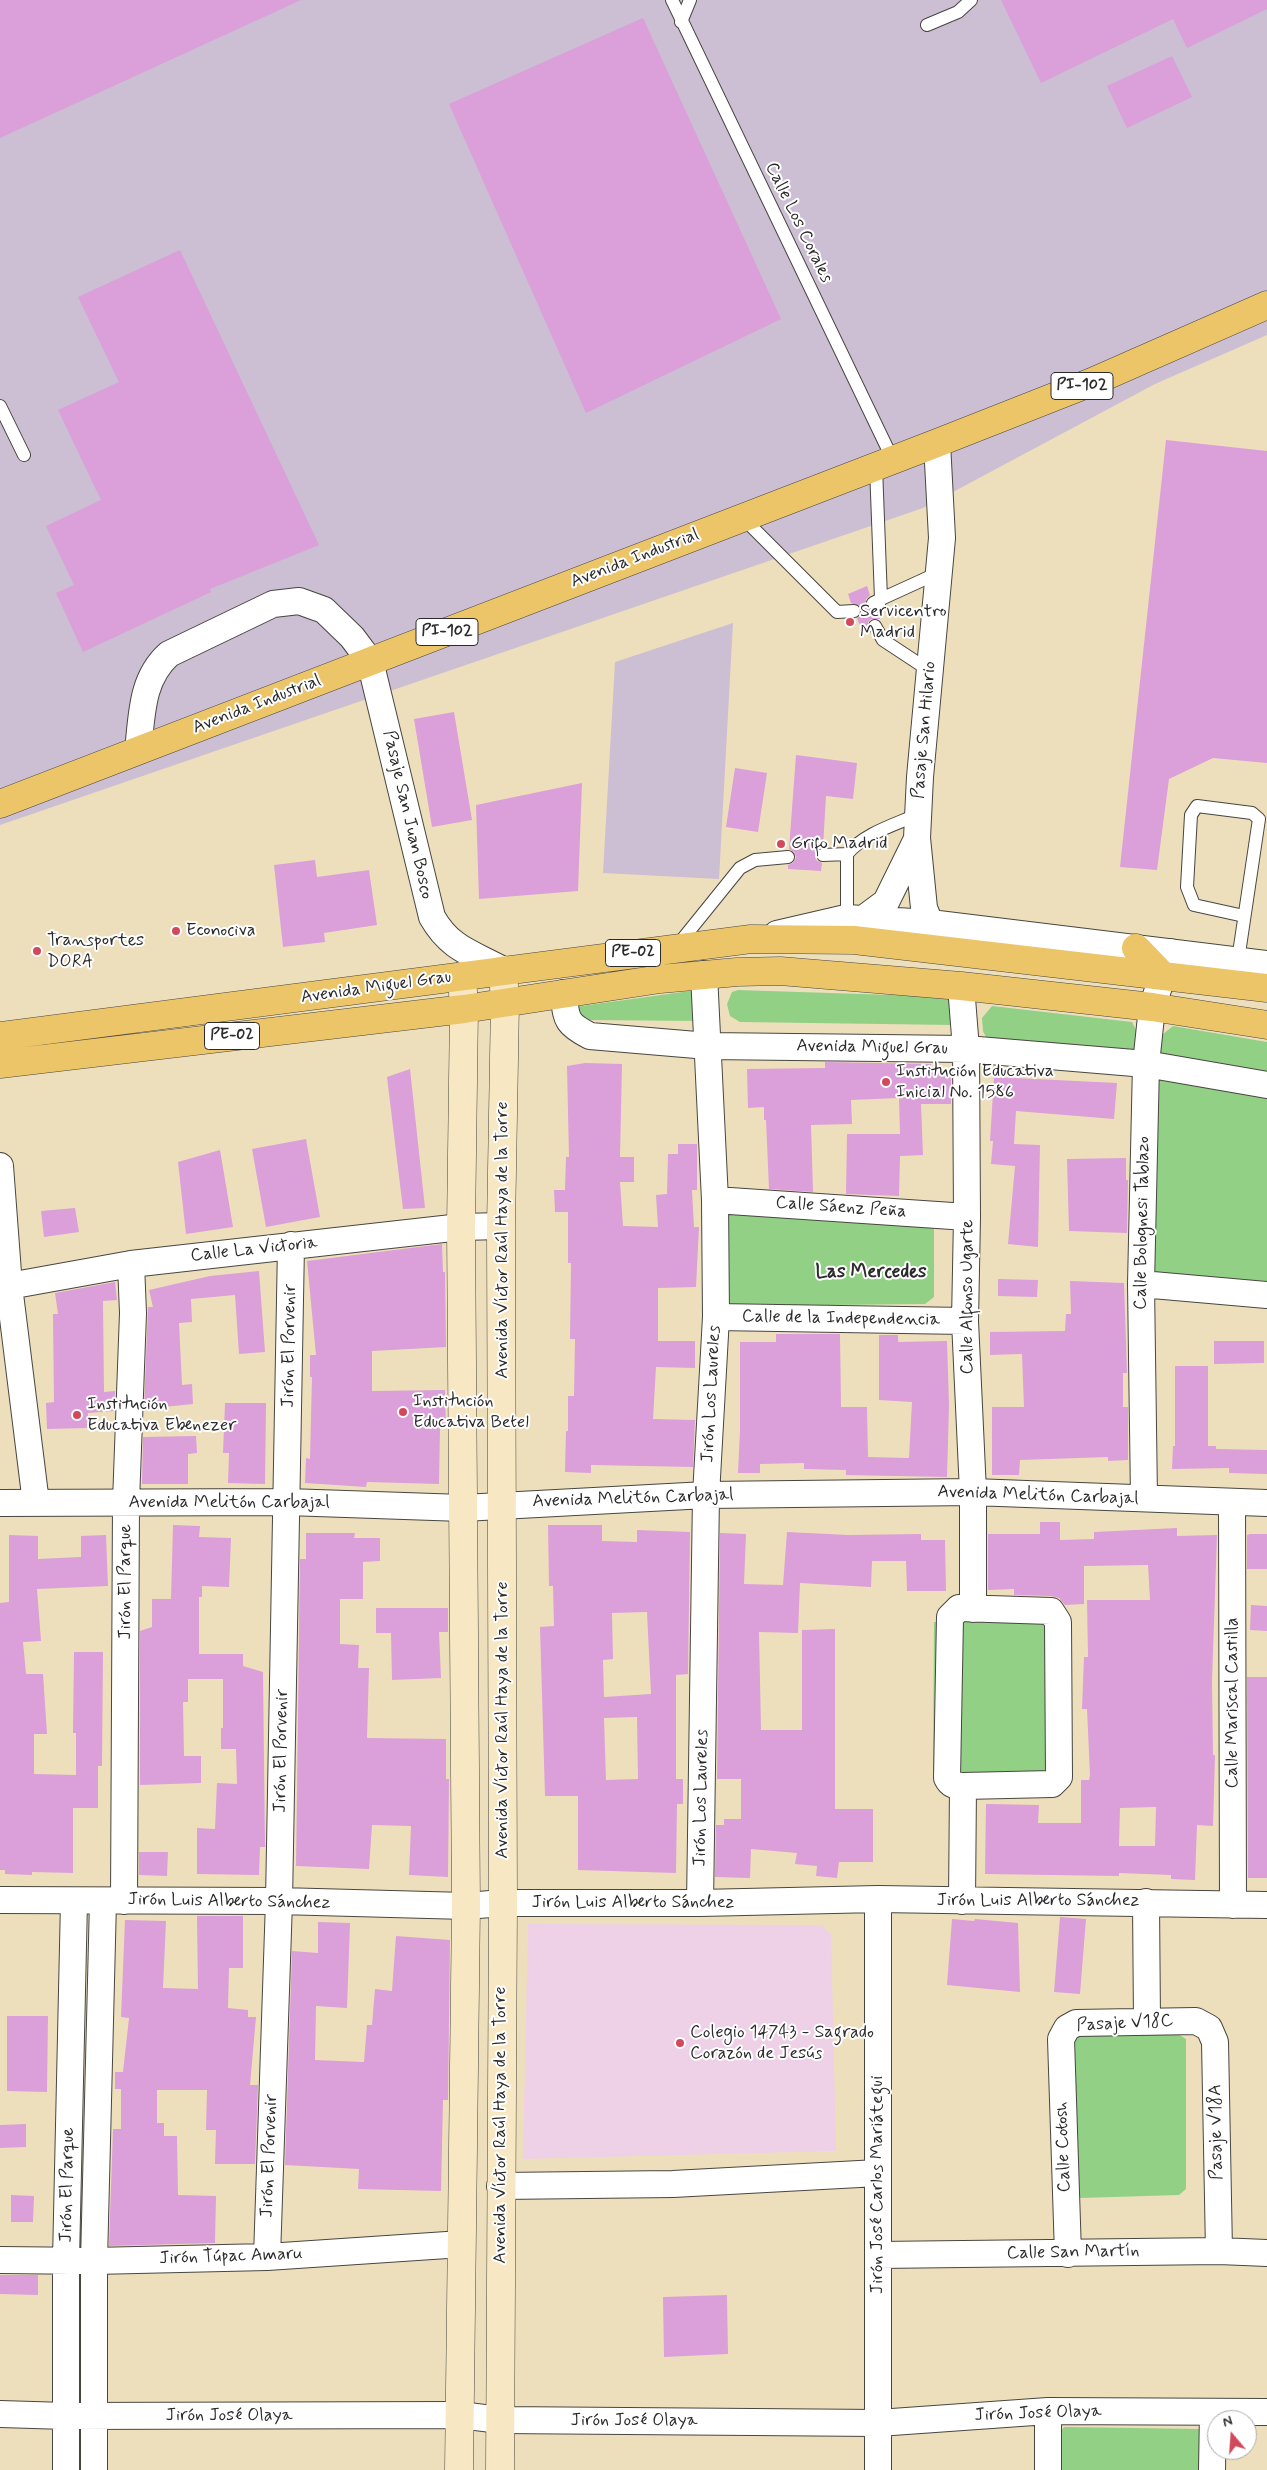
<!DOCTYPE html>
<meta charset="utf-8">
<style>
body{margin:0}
#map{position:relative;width:1267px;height:2470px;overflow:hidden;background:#eedfbc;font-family:Mynerve,sans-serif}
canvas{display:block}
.north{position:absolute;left:1207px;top:2410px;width:50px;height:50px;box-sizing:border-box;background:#fff;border:1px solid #aaa;border-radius:50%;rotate:342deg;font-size:14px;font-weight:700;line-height:20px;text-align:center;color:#2b2b2b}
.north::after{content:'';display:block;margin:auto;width:18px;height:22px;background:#d1495b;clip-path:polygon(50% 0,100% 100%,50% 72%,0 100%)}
</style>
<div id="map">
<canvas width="1267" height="2470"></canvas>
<div class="north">N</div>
</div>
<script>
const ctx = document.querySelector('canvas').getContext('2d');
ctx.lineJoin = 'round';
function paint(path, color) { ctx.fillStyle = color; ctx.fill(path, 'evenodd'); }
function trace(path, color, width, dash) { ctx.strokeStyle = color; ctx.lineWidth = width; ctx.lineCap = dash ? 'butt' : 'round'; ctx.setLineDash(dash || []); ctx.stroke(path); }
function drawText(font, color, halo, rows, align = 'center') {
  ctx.font = font + ' Mynerve,sans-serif'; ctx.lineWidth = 4; ctx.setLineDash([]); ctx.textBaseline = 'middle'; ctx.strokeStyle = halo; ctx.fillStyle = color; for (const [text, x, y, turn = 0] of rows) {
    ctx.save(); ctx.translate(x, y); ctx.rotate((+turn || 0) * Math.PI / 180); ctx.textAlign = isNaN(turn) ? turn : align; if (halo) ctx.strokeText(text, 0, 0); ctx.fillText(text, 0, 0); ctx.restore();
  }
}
paint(new Path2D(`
 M528,1924L821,1925L831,1934L836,2151L523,2159Z`), '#eed0e7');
paint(new Path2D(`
 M0,0H1267V335L1155,384L923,508L0,825Z
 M733,623L719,879L603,873L615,662Z`), '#ccbed3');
paint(new Path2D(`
 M697,990L702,1021L582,1020L574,1007Z
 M738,990L953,997V1025L740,1022L730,1016L727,1004L732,992Z
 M992,1006L1132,1022L1141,1040L1132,1058L986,1037L983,1031L982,1018Z
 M1173,1026L1267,1042V1077L1160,1054L1162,1035Z
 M1157,1079L1267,1090V1281L1151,1276Z
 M726,1214L923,1215L934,1224V1297L925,1304L730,1306L721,1298Z
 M934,1622H1047L1045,1773H933Z
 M1075,2033L1178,2034L1186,2039V2189L1179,2195L1079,2198L1069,2039Z
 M1064,2427L1203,2429L1202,2470H1056L1057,2436Z`), '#92d085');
paint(new Path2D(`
 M0,0H301L0,138Z
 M1001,0H1267V9L1187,48L1173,19L1041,83Z
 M643,18L781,319L586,413L449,104Z
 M1172,56L1192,97L1127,128L1107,86Z
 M180,250L319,545L210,589L211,592L83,652L56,593L74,585L46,526L101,500L58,410L119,382L78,297Z
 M1166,440L1267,451V763L1213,758L1169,779L1157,870L1120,867Z
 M867,586L870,595L866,599V606L878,614L880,619H871L868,622V629L862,631L857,618L861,614V607L851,603L848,594Z
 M454,712L472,820L432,827L414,719Z
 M796,755L857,763L853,799L826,796L823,847L818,848L815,855L816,860L822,863L821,871L788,869V865L793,863L796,857L794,852L789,849Z
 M735,768L767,773L758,832L726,827Z
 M582,783L578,891L479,899L476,805Z
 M315,860L317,877L369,870L377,925L324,933L325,942L283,947L274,865Z
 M825,1062L931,1064L930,1072H951V1104H921L923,1155L900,1156L899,1196L846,1194L847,1134H900L899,1098L851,1100L852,1124L811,1125L813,1192L769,1189L766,1120H764V1107L748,1108L747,1069L825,1068Z
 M585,1063L622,1064L620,1157H634V1182H620L623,1226L658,1227L656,1195L667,1194L668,1154H678V1144H697V1190H692L694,1227H699L696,1287L658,1288V1341H695V1368L656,1367L653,1419L695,1420L693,1467L591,1465V1473L565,1472L566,1431H568V1396H574L575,1339H570L571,1263H568V1212H555L554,1190H565L566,1157H569L567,1066Z
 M410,1069L425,1208L403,1209L387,1077Z
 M994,1077L1117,1083L1114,1119L1016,1111L1014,1144L1040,1145L1038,1247L1008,1244L1015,1166L991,1164L993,1141H990Z
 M306,1139L320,1217L266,1227L252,1149Z
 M220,1150L233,1227L186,1234L178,1162Z
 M1126,1158V1180H1128L1127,1233L1069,1231L1067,1159Z
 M75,1208L79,1232L44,1237L41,1211Z
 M442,1244L443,1272H445L446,1347L372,1351V1391L445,1390L446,1427L440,1428L439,1484L367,1482L366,1487L305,1483L306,1458L310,1459L312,1377H310V1355H316L307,1261Z
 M259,1271L265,1352L239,1354L235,1295L191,1299L192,1322L179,1323L182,1385L192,1384L193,1404L144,1409L148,1307H153L149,1290L210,1276Z
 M998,1279L1038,1280L1037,1297L998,1296Z
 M1070,1281L1124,1283L1127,1373H1123V1407H1128V1460L1108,1461V1457L1020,1460L1019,1475H992V1407H1024L1022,1354L990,1355V1332L1065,1331L1066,1314H1071Z
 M115,1282L117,1300L103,1301L104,1392L115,1391L114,1411L88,1413V1428L47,1429L46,1403L54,1402L53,1314H58L55,1293Z
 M776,1334H840L841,1407H867L868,1457L909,1458L912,1402L879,1400V1335H898V1342L947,1341L949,1405L947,1477L846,1475V1470L804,1469V1463L760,1464V1473H738L740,1431V1342H776Z
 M1214,1341H1264V1363L1214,1364Z
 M1175,1366H1208V1446H1216V1449L1267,1450V1474L1229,1473V1468L1172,1469L1173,1446H1175Z
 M225,1403H266L265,1484L228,1483L229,1453H223Z
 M196,1436L197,1453L188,1454V1484H142L143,1437Z
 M1040,1522H1060V1540L1094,1539V1532L1177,1528V1536L1217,1535L1212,1681L1213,1755H1215L1213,1826L1197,1825L1195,1880L1171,1879V1875L1119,1873V1876L985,1874L986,1804L1039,1805L1038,1823H1081V1780H1089L1090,1775L1087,1709H1082L1084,1657H1088L1087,1600H1150L1148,1565L1084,1566V1604L1065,1605L1059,1598L1051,1596L1014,1595V1589L988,1590V1534H1040ZM1156,1807L1155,1846H1119L1120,1808Z
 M173,1525L200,1526L199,1537L231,1538L229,1587L202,1586V1597H199V1654H243V1666L263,1672L265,1847H260L259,1875L197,1874V1828L215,1829L217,1783L237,1784L236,1749H221V1728H223V1679H188V1702H183L184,1756H201V1783L140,1785V1631L152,1627V1599H171Z
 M548,1525H602V1541L637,1542V1530L690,1532L688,1674L676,1675V1779H683V1804H677L676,1873L578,1870V1796H545L540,1627L554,1626L553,1586H549ZM647,1612L651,1694L604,1697L603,1660L613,1659L612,1613ZM637,1717L638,1779L606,1780L604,1718Z
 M787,1532L848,1535L921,1534V1540H945L946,1591H907L906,1561H872L871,1587L800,1583L798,1633L759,1632L761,1730H802V1630L835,1629V1809H873V1862H839L837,1878L816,1876L817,1866L795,1864L797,1853L751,1849L750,1878L715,1877L716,1825H724V1819H741V1779H717L720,1533L746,1534L744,1584L783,1585Z
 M306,1533H355L354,1538H380V1561L363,1562V1599H340V1644L359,1645L358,1668H369L367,1738L446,1739V1779H449L448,1877L409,1875L411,1826L372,1825L369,1869L296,1866L300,1559H306Z
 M1250,1534H1267V1569H1247V1535Z
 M9,1535L38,1536V1559L81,1557V1536L106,1535L108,1586L37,1589L41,1641L23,1642L26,1674H43L47,1734H34V1774L76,1775V1733H73L74,1652H103L102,1766H98V1808H73V1873L32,1872V1875L5,1874V1870H0V1603L9,1602Z
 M1251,1605L1267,1606V1631L1250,1630Z
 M376,1608H448V1632H439L441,1678L392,1680L391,1633H376Z
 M1247,1677H1267V1878H1248Z
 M139,1852H168L167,1876L139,1875Z
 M197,1916H243V1968H229L228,2008L248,2010V2017H256L250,2085H258L255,2164H215L216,2130H206L207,2090H157V2123H164V2136H177L178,2195L216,2196L215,2243L109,2246L113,2129H121V2089H115V2072H123L129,2018L121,2017L125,1920L166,1921L163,1988L198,1989Z
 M1060,1917L1086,1919L1080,1994L1054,1992Z
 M952,1919L974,1921L975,1919L1018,1923L1020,1992L947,1985Z
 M318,1922L350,1923L347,2008L316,2006L315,2060L364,2062L367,2025H372L375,1989L392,1991L396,1936L450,1940L448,2100H443L441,2191L358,2189L359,2169L285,2165L292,1951L318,1953Z
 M7,2016H48L47,2092L7,2091Z
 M26,2124V2147L0,2148V2125Z
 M11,2195L34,2196L33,2222H11Z
 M0,2275H38V2295L0,2294Z
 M727,2295L728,2354L664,2357L663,2297Z`), '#db9fd9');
const lane = new Path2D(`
 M672,0L893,460
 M681,22L690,0
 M927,25L958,12L971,0
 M0,406L24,455
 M743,518L837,612L854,611
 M873,603L881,599L876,467
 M878,606L881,599L938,573
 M875,626L883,640L930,671
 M847,854C865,833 894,825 919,814
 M823,855L847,854V922
 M677,946L740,868L755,860L788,857
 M1238,960L1259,819L1252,813L1197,806L1191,815L1187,887L1194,905L1244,916`);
const street = new Path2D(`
 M138,751C142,715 141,679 169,654L273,604L299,601L324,610L352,637L370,661L432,917C450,949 472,953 503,970
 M863,919L886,902L916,841
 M930,923L924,908L917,838L920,777L942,538L937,443
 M777,934L846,918L863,919L930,923L1267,964
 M961,986L966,1049L967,1217L965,1321L973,1492V1609
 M563,993C567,1020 565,1023 590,1036L708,1046L966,1049L1146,1064L1267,1085
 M0,1166L9,1286L36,1503
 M715,1200L967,1217
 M1141,1284L1267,1295
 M9,1286L131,1264L461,1227L501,1226
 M716,1317L965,1321
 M1144,1498L1141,1284L1146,1064L1152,1007L1171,952
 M1232,1502L1233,1905
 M0,1503L287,1502L463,1508L706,1495L973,1492L1267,1503
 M959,1608L1051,1611L1058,1622L1059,1777L1052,1784L963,1786C955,1785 951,1786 947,1778L950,1617Z
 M0,1900L279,1901L466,1906L503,1903H700L878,1899L1267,1905
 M124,1901L126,1502L133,1313L131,1264
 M962,1901L963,1786
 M1146,1902L1147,2022
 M700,1903L706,1495L716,1317L715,1200L704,974
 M500,2186L673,2184L878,2173
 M1068,2254L1061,2039L1067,2028L1076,2023L1196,2021L1209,2028L1215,2042L1219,2251
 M878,2255L1219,2251L1267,2253
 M267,2257L279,1901L291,1245
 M0,2260L94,2261L267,2257L462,2244
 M0,2414L66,2416L460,2415L500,2420L878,2423L1048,2411L1267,2412
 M66,2470V2260L74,1901
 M94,2470V2261L103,1901
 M878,2470V1899
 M1048,2470V2411
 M1212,2470L1213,2412`);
const secondary = new Path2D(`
 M459,2470L466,1906L461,1227L464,1009L462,976
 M500,2470L503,1903L501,1226L505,1003L503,970`);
const primary = new Path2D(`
 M0,804L937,443L1092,382L1267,305`);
const highway = new Path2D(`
 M1136,948L1162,975
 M0,1036L751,939L854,940L1267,988
 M0,1064L464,1009L660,979L737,972L780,971L961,986L1152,1007L1267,1025`);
trace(lane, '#484641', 14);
trace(street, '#484641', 28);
trace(secondary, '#484641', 29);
trace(primary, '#484641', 29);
trace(highway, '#484641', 29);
trace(lane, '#fff', 12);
trace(street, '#fff', 26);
trace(secondary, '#f7e8c3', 28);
trace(primary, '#ecc569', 28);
trace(highway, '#ecc569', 28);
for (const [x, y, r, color] of [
 [850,622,5,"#d1495b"],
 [781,844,5,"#d1495b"],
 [176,931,5,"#d1495b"],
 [37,951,5,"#d1495b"],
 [886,1082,5,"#d1495b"],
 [403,1412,5,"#d1495b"],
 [77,1415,5,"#d1495b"],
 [680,2043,5,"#d1495b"]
]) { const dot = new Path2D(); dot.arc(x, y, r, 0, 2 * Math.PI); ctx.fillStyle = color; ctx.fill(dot); trace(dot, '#fff', 2); }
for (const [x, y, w] of [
 [1082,386,62],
 [447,632,62],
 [633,953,55],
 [232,1036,55]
]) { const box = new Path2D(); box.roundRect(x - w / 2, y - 13.5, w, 27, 4); ctx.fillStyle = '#fff'; ctx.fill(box); trace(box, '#2b2b2b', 1); }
drawText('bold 16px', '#2b2b2b', null, [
 ["PI-102",1082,386],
 ["PI-102",447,632],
 ["PE-02",633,953],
 ["PE-02",232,1036]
]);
drawText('18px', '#2b2b2b', '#fff', [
 ["Calle Los Corales",798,223,64],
 ["Avenida Industrial",635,559,-21],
 ["Avenida Industrial",257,705,-21],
 ["Pasaje San Hilario",925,730,-85],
 ["Pasaje San Juan Bosco",407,815,77],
 ["Avenida Miguel Grau",376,988,-8],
 ["Avenida Miguel Grau",872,1048,1],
 ["Calle Sáenz Peña",841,1208,4],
 ["Calle Bolognesi Tablazo",1143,1223,-89],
 ["Avenida Víctor Raúl Haya de la Torre",503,1240,-90],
 ["Calle La Victoria",254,1250,-6],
 ["Calle Alfonso Ugarte",968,1297,-90],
 ["Calle de la Independencia",841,1319,1],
 ["Jirón El Porvenir",290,1346,-89],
 ["Jirón Los Laureles",712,1394,-87],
 ["Avenida Melitón Carbajal",1038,1496,2],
 ["Avenida Melitón Carbajal",633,1499,-2],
 ["Avenida Melitón Carbajal",229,1503],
 ["Jirón El Parque",126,1582,-90],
 ["Calle Mariscal Castilla",1233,1703,-90],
 ["Avenida Víctor Raúl Haya de la Torre",503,1720,-90],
 ["Jirón El Porvenir",282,1751,-89],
 ["Jirón Los Laureles",702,1798,-89],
 ["Jirón Luis Alberto Sánchez",1038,1901],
 ["Jirón Luis Alberto Sánchez",229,1902,1],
 ["Jirón Luis Alberto Sánchez",633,1903],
 ["Pasaje V18C",1125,2024,-3],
 ["Avenida Víctor Raúl Haya de la Torre",501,2125,-90],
 ["Pasaje V18A",1217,2132,-91],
 ["Calle Cotosh",1064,2147,-92],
 ["Jirón El Porvenir",270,2156,-88],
 ["Jirón El Parque",68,2185,-89],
 ["Jirón José Carlos Mariátegui",878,2185,-90],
 ["Calle San Martín",1073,2253,-1],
 ["Jirón Túpac Amaru",231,2257,-2],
 ["Jirón José Olaya",1038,2414,-2],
 ["Jirón José Olaya",229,2416],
 ["Jirón José Olaya",634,2421]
]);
drawText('18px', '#2b2b2b', '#fff', [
 ["Servicentro",860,612],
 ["Madrid",860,633],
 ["Grifo Madrid",791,844],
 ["Econociva",186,931],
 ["Transportes",47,941],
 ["DORA",47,962],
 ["Institución Educativa",896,1072],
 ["Inicial No. 1586",896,1093],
 ["Institución",413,1402],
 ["Educativa Betel",413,1423],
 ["Institución",87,1405],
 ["Educativa Ebenezer",87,1426],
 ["Colegio 14743 - Sagrado",690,2033],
 ["Corazón de Jesús",690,2054]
], 'left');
drawText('bold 19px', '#2b2b2b', '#fff', [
 ["Las Mercedes",871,1273]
]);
</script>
